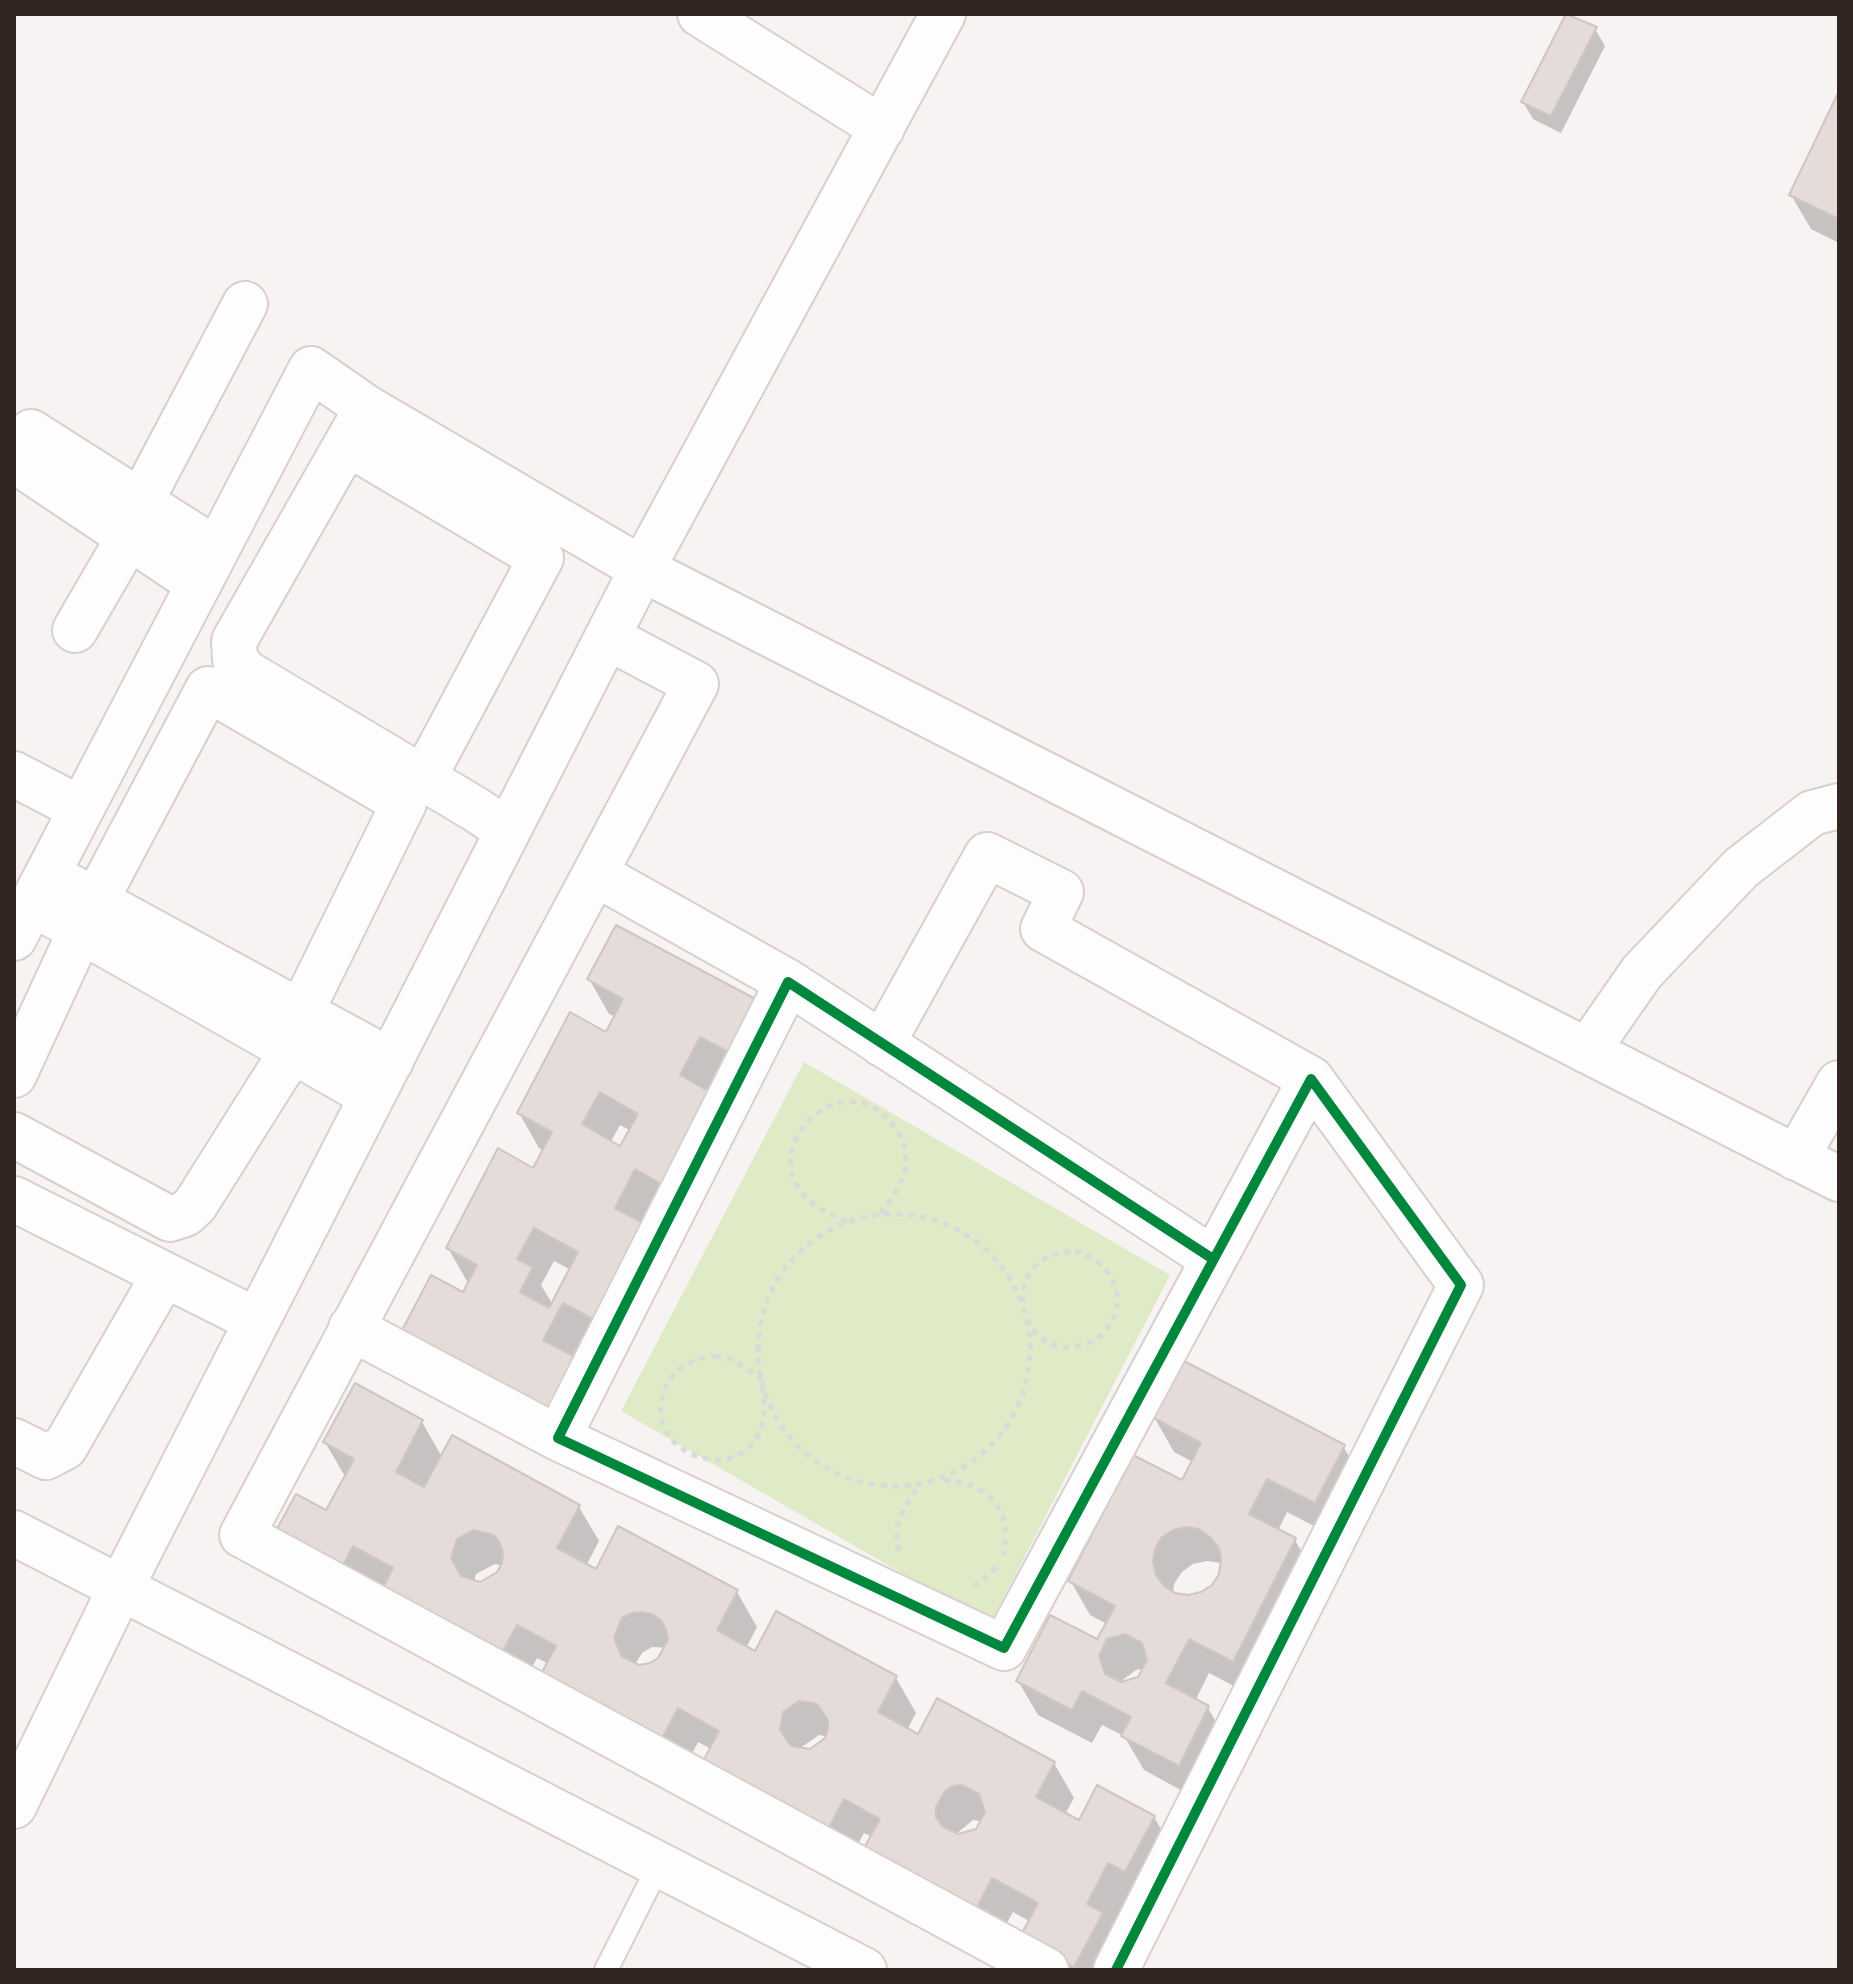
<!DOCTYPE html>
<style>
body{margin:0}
#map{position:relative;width:1853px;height:1984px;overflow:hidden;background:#f7f3f2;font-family:"Sofia Sans Condensed",sans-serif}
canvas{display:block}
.frame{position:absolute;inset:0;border:16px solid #332620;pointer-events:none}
</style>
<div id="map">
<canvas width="1853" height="1984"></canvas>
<div class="frame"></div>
</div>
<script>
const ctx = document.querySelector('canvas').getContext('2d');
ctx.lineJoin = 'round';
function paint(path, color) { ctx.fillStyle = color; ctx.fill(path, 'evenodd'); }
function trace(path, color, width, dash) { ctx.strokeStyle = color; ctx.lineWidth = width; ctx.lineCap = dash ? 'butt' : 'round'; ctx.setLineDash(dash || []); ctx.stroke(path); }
paint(new Path2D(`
 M804,1062L1170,1275L990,1624L621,1411Z`), '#dfeac7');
paint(new Path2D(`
 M1568,15L1595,29L1605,46L1561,133L1533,119L1523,102Z
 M1839,96V243L1811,229L1791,195Z
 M589,979L764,1006L784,1041L619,1355L583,1336L572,1357L464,1295L468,1283L448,1248L534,1170L544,1151L539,1148L519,1113L606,1034L616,1017L609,1014ZM620,1125L631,1131L621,1149L610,1143ZM554,1261L571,1270L553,1305L541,1285Z
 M1154,1417L1343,1446L1363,1481L1335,1537L1287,1512L1278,1531L1295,1540L1315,1575L1253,1696L1209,1673L1195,1701L1208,1708L1228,1743L1199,1800L1144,1770L1124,1736L1102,1725L1092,1743L1038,1715L1018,1681L1098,1642L1107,1624L1090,1615L1070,1580L1183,1483L1193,1462L1174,1452ZM1207,1561L1221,1563V1574L1213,1586L1202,1594L1188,1597L1173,1594L1174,1584L1182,1572L1193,1564ZM1150,1668L1131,1683L1120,1682L1136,1670Z
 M422,1422L442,1457L579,1507L599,1541L586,1566L596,1572L737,1592L757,1627L746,1648L756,1653L777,1614L896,1678L916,1713L907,1730L919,1737L1054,1763L1074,1798L1065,1814L1080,1823L1154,1817L1174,1852L1128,1897L1111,1930L1122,1949L1110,1970H1042L1031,1922L1013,1912L994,1946L873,1837L864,1833L846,1866L711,1749L698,1742L680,1776L549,1664L537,1658L520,1690L386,1587L373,1580L354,1617L327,1513L346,1478L325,1442ZM495,1564L503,1566L499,1573L480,1584L474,1582L476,1574ZM652,1647L670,1648L650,1665L634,1666L642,1653ZM819,1735L829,1737L810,1751L799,1749ZM973,1820L984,1822L978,1831L956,1834Z`), '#0003');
const building = new Path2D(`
 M1566,14L1597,27L1551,116L1521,102Z
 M1839,91V219L1789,195Z
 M616,925L765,1004L738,1057L700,1037L680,1075L717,1096L669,1188L635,1169L615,1208L648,1226L598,1322L563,1303L543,1340L579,1359L547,1418L398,1338L431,1275L463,1292L477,1265L446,1248L498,1148L533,1168L552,1132L517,1113L570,1012L606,1032L623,999L587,979ZM600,1092L638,1114L620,1146L582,1124ZM534,1228L578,1252L549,1308L520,1292L533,1267L517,1259Z
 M1182,1360L1345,1445L1315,1503L1267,1479L1249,1514L1296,1538L1233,1662L1189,1639L1166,1683L1209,1706L1179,1766L1121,1736L1131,1717L1082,1691L1072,1710L1016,1681L1050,1615L1097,1639L1115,1606L1068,1581L1133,1455L1182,1480L1201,1443L1152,1417ZM1186,1527L1199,1529L1210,1537L1219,1548L1221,1560L1219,1574L1212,1585L1201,1592L1188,1595L1175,1593L1164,1586L1156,1575L1153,1562L1155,1549L1162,1537L1173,1530ZM1125,1634L1142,1643L1147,1660L1138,1677L1121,1682L1105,1674L1099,1656L1107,1639Z
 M355,1383L423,1420L396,1472L424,1487L452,1435L580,1505L557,1548L596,1569L618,1526L738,1590L717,1630L755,1651L776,1611L897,1676L878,1712L918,1734L937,1698L1055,1762L1036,1797L1079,1820L1097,1785L1155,1816L1125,1872L1108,1863L1087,1904L1103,1913L1074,1967L1020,1937L1038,1903L992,1878L974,1913L862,1852L880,1819L844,1799L826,1833L701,1765L719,1731L678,1708L660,1742L539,1678L556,1646L517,1625L500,1656L381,1592L393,1568L353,1546L334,1583L267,1547L296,1494L326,1510L354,1459L323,1442ZM474,1530L494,1535L500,1543L503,1553L502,1563L497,1572L480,1582L461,1576L451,1558L457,1539ZM642,1612L652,1614L661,1620L666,1629L668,1640L658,1658L650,1663L639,1665L621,1656L614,1637L622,1618L632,1613ZM799,1701L817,1704L828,1720V1729L825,1738L810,1749L791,1746L780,1730L783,1712ZM962,1785L979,1794L985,1812L976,1829L958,1834L942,1826L936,1817V1807L945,1791L953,1786Z`);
paint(building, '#e5dbd8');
trace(building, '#cec6c3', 2);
const lane = new Path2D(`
 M606,1970L659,1865`);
const street = new Path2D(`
 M700,14L882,128
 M367,408L234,641L235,659L245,672L475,809L508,831
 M31,432L215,549
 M347,443L541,558L423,779
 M14,460L199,584
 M141,501L245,304
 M75,630L129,537
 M607,637L696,684L242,1535L1046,1970
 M14,774L81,809
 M596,874L788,982
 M69,886L391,1061
 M96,900L208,689L404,803L301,1012
 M32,903L372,1096
 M14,938L311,369L367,408L642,569L1839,1179
 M882,1044L987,855L1061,892L1043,929L1311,1079
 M1587,1051L1642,972L1741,868L1812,813L1839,806
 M14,1075L81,930
 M14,1135L170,1219L185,1214L195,1205L292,1051
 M1796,1158L1839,1083
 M14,1199L257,1321
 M351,1328L558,1438
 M14,1441L46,1457L65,1447L164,1275
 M14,1533L864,1970
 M14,1806L120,1589L642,569L943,14
 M1116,1970L1461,1285L1311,1079L1004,1648L558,1438L788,982L1213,1259`);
trace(lane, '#d7d0cc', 26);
trace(street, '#d7d0cc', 48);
trace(new Path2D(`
 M758 1350a136 136 0 1 1 272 0a136 136 0 1 1-272 0Z
 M847,1221C715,1176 849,1038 900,1136C916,1165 898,1191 880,1214
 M1075,1251C1106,1260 1128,1289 1112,1321C1105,1335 1093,1343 1079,1346C1015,1360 995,1253 1075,1251Z
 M715,1356L731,1359L760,1377C791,1502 630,1468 666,1387C675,1366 694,1359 715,1356Z
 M944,1480C988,1483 1014,1509 1003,1555
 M899,1551C892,1525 904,1507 918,1487
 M973,1586L980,1583L996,1567`), '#dbdad8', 5, [6, 6]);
trace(lane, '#fefdfd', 22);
trace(street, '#fefdfd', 44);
trace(new Path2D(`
 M1116,1970L1461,1285L1311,1079L1004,1648L558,1438L788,982L1213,1259`), '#00873e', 10);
</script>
